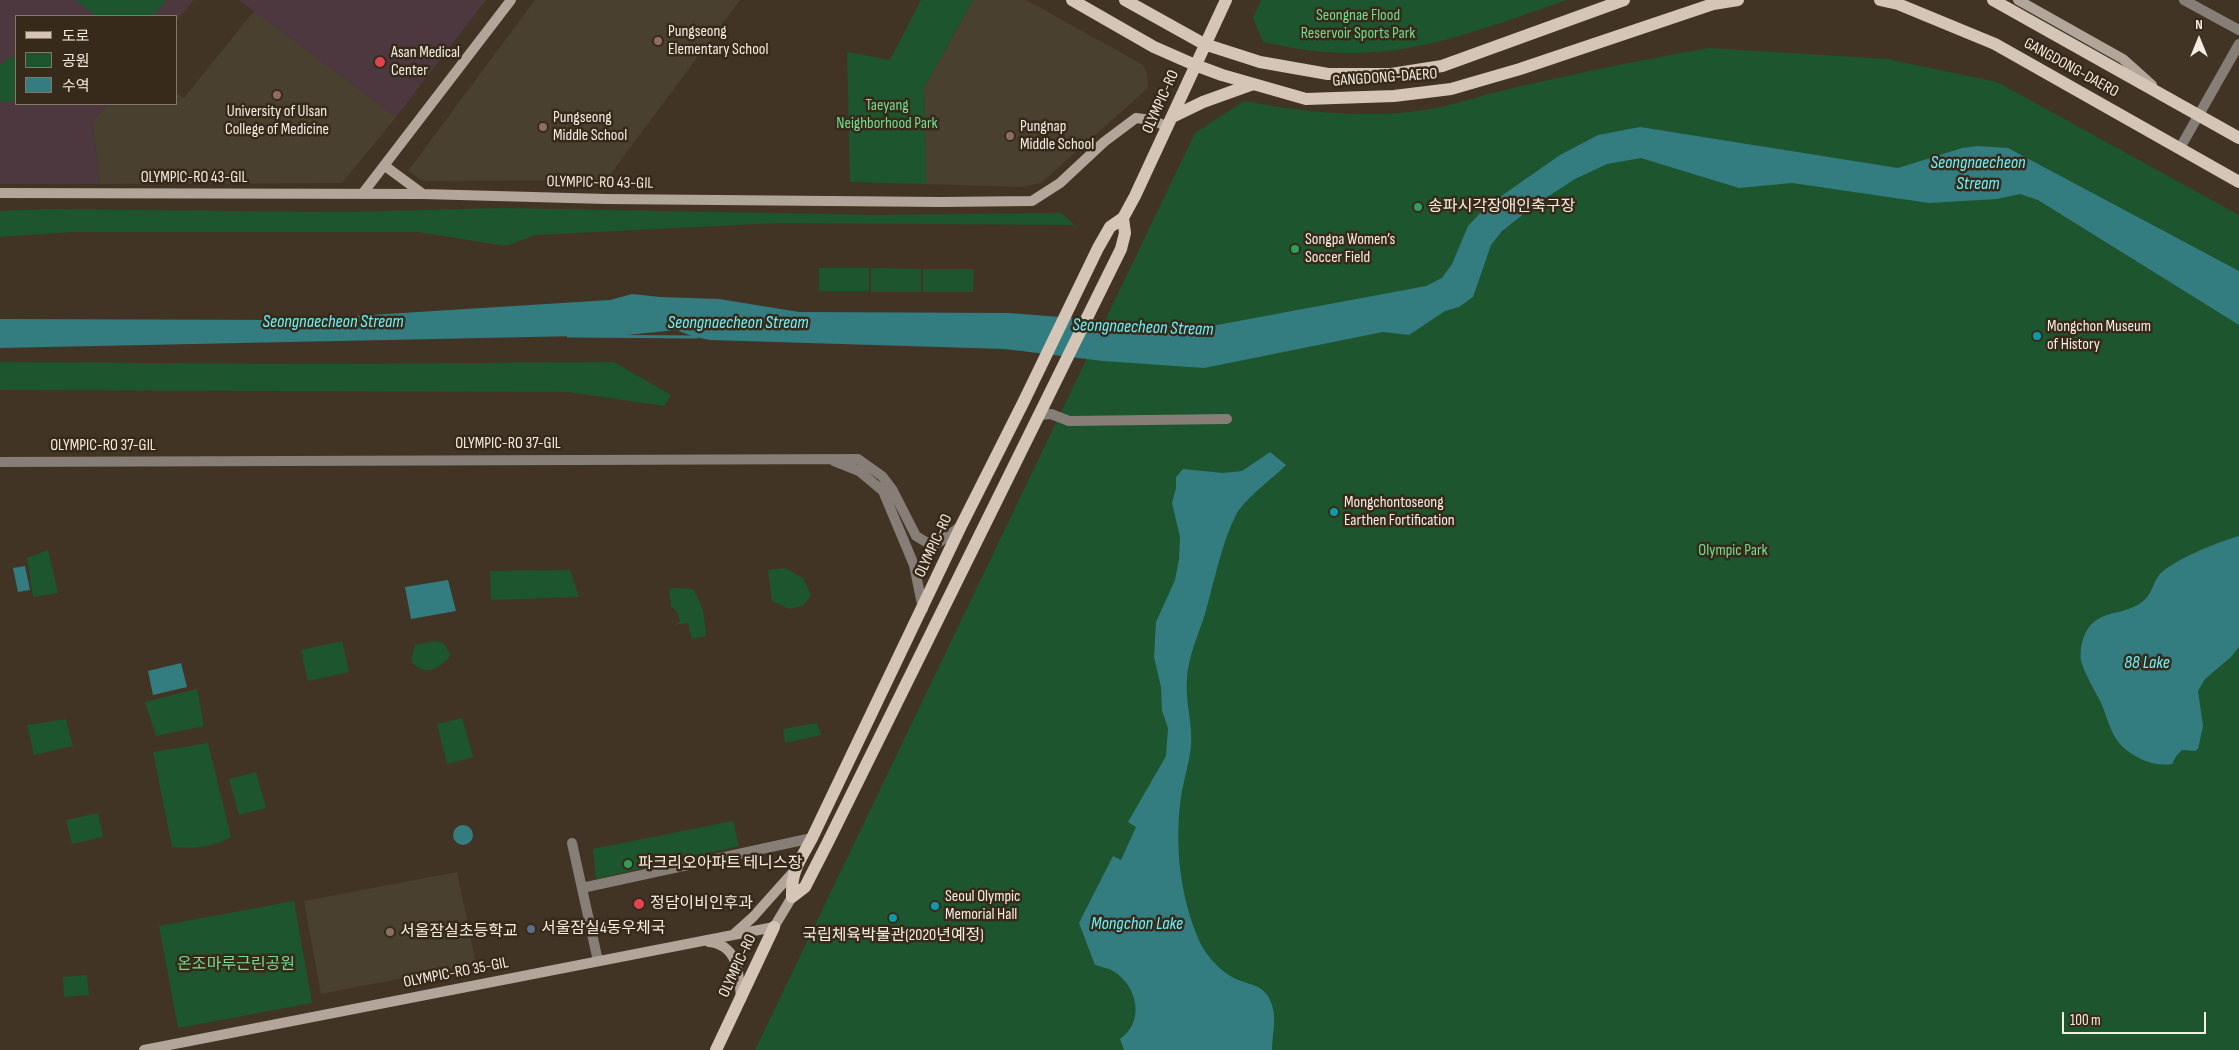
<!DOCTYPE html>
<meta charset="utf-8">
<style>
body{margin:0}
#map{position:relative;width:2239px;height:1050px;overflow:hidden;background:#423424;font-family:"Sofia Sans Condensed","Noto Sans KR",sans-serif}
canvas{display:block}
.legend{position:absolute;left:15px;top:15px;width:162px;height:90px;box-sizing:border-box;background:#372a1a;border:1px solid #83786a;margin:0;padding:6px 9px;list-style:none;font-size:15px;color:#f5ece2}
.legend li{display:flex;align-items:center;gap:10px;height:25px}
.legend b{width:25px;border:1px solid #83786a}
.north{position:absolute;left:2174px;top:15px;width:50px;height:50px;-webkit-text-stroke:4px #372a1a;paint-order:stroke;rotate:0deg;font-size:14px;font-weight:700;line-height:20px;text-align:center;color:#f5ece2}
.north::after{content:'';display:block;margin:auto;width:18px;height:22px;background:#f5ece2;clip-path:polygon(50% 0,100% 100%,50% 72%,0 100%)}
.scale{position:absolute;left:2062px;top:1012px;width:144px;height:22px;box-sizing:border-box;border:2px solid #f5ece2;border-top:0;padding-left:6px;font-size:15px;line-height:18px;white-space:nowrap;color:#f5ece2;-webkit-text-stroke:4px #372a1a;paint-order:stroke}
</style>
<div id="map">
<canvas width="2239" height="1050"></canvas>
<ul class="legend">
<li><b style="height:6px;background:#d5c5b6"></b>도로</li>
<li><b style="height:14px;background:#1c552e"></b>공원</li>
<li><b style="height:14px;background:#337c80"></b>수역</li>
</ul>
<div class="north">N</div>
<div class="scale">100 m</div>
</div>
<script>
const ctx = document.querySelector('canvas').getContext('2d');
ctx.lineJoin = 'round';
function paint(path, color) { ctx.fillStyle = color; ctx.fill(path, 'evenodd'); }
function trace(path, color, width, dash) { ctx.strokeStyle = color; ctx.lineWidth = width; ctx.lineCap = dash ? 'butt' : 'round'; ctx.setLineDash(dash || []); ctx.stroke(path); }
function drawText(font, color, halo, rows, align = 'center') {
  ctx.font = font + ' "Sofia Sans Condensed","Noto Sans KR",sans-serif'; ctx.lineWidth = 5; ctx.setLineDash([]); ctx.textBaseline = 'middle'; ctx.strokeStyle = halo; ctx.fillStyle = color; for (const [text, x, y, turn = 0] of rows) {
    ctx.save(); ctx.translate(x, y); ctx.rotate((+turn || 0) * Math.PI / 180); ctx.textAlign = isNaN(turn) ? turn : align; if (halo) ctx.strokeText(text, 0, 0); ctx.fillText(text, 0, 0); ctx.restore();
  }
}
paint(new Path2D(`
 M535,0H740L606,180L423,181L408,171Z
 M973,0H1026L1143,65L1147,73L1148,88L1041,183L1022,187L926,184L924,88Z
 M254,11L396,117L342,183L99,184L93,121L107,104H176V93L184,98Z
 M457,872L476,964L321,994L304,901Z`), '#494030');
paint(new Path2D(`
 M0,0H194L176,21V16H16V104H107L93,121L99,184H0Z
 M239,0H486L396,117Z`), '#4c383e');
paint(new Path2D(`
 M75,0H166L153,16H96Z
 M921,0H973L924,88L926,184L850,182L847,52L890,60Z
 M1261,0H1567C1490,26 1410,60 1327,52C1306,51 1284,46 1263,42L1253,18Z
 M1709,48L1887,59L1997,82L2239,215V1050H755L1195,133L1244,101C1304,112 1364,119 1425,110C1452,106 1478,96 1505,90C1573,74 1640,60 1709,48Z
 M12,56L16,59V102H0V65Z
 M502,208L875,215L1061,213L1075,225L779,223L535,235L506,246L417,232H72L0,237V211L48,209L340,212Z
 M819,268H869V291H819Z
 M871,268L921,269V292H871Z
 M923,269H974L973,292H923Z
 M0,362L318,364L614,362L671,395L664,406L568,392L0,390Z
 M48,550L58,593L33,597L27,558Z
 M785,568L803,578L811,595L804,605L790,609L772,601L768,570Z
 M570,570L579,597L491,600L490,571Z
 M676,588L693,589C703,605 705,618 706,636L692,639L688,623L673,625L680,622L678,613L671,606L669,589Z
 M342,641L349,672L308,681L301,650Z
 M434,641L443,643L451,655C440,669 424,678 411,661L415,645Z
 M197,689L204,726L156,736L145,702Z
 M462,718L473,757L447,764L437,724Z
 M66,719L73,746L34,755L27,725Z
 M817,723L821,735L785,743L783,729Z
 M208,743L231,837C211,848 194,849 172,847L153,752Z
 M256,772L266,808L239,815L229,779Z
 M98,813L103,837L72,844L66,820Z
 M733,821L739,846L596,879L593,849Z
 M294,901L312,1003L178,1028L159,926Z
 M87,975L89,995L64,997L63,977Z`), '#1c552e');
paint(new Path2D(`
 M1640,127L1898,168L1962,148L1977,146L2008,148L2239,271V325L2038,200L2020,194L1997,199L1929,203L1792,183L1739,188L1641,158L1607,164L1575,179L1535,205L1502,231L1491,245L1473,297L1459,307L1445,311L1409,335L1383,332L1204,368L1103,361L1005,349L710,340L695,337L676,330L627,335L0,348V319L290,320L610,300L632,294L660,297L719,299L799,312L1009,313L1201,328L1426,286L1442,278L1452,264L1468,226L1487,206L1560,155L1598,135Z
 M1270,452L1286,465C1272,479 1247,497 1237,513C1222,541 1214,583 1205,614C1198,636 1188,657 1187,679C1185,703 1193,724 1191,747C1189,762 1185,776 1182,791C1174,837 1179,890 1196,933C1202,951 1217,969 1234,978C1250,986 1265,983 1272,1005C1277,1019 1272,1036 1272,1050H1124L1120,1039C1145,1022 1138,986 1113,971C1108,968 1101,967 1095,965L1079,923L1113,856L1121,860L1136,827L1128,822L1166,756L1168,728L1162,711L1161,687L1154,657L1156,622L1175,580L1179,559L1180,537L1172,503L1176,488V477L1183,469L1223,473L1242,471Z
 M2239,536V647L2231,657L2205,679L2198,691L2203,726L2198,749L2195,751L2182,750L2177,755L2172,764C2153,767 2133,758 2120,744C2110,733 2107,716 2101,703C2095,690 2085,675 2081,661C2080,656 2081,644 2083,639C2094,607 2121,618 2142,602C2153,594 2152,583 2160,574C2175,559 2218,542 2239,536Z
 M25,566L30,590L18,592L13,568Z
 M448,580L456,611L411,619L405,587Z
 M181,663L187,687L153,695L148,671Z
 M453 835a10 10 0 1 1 20 0a10 10 0 1 1-20 0Z`), '#337c80');
trace(new Path2D(`
 M568,336L697,337`), '#337c80', 3);
trace(new Path2D(`
 M2184,0L2239,30
 M2180,148L2239,44
 M1039,415L1051,414L1069,421L1227,419
 M834,461L859,471L883,491L914,565L923,609
 M0,462L858,459L882,476L892,489L916,536L926,542L938,543L961,526
 M572,843L598,961
 M582,888L812,838`), '#867e77', 10);
trace(new Path2D(`
 M2018,0L2123,59L2152,85
 M385,166L423,194
 M0,193L423,194L606,199L941,202L1032,201L1060,183L1104,142L1136,118L1152,120L1168,127
 M363,193L511,0
 M734,934L753,917L794,871
 M709,942C739,945 739,975 741,999
 M144,1050L774,927L792,897`), '#b2a69a', 10);
trace(new Path2D(`
 M1072,0L1154,47L1195,65L1222,75L1306,99L1394,96L1451,89L1520,69L1713,4L1738,0
 M1125,0L1204,44L1260,62L1328,74H1391L1442,66L1624,0
 M1880,0L1898,4L1995,44L2239,182
 M1993,0L2239,138
 M1172,117L1203,102L1253,84
 M792,897C791,870 800,861 812,838L961,526L1023,403L1098,248L1110,227L1123,218L1135,196L1226,0
 M792,897L805,887L827,844L1121,249L1125,233L1123,218
 M716,1050L774,927`), '#d5c5b6', 12);
for (const [x, y, r, color] of [
 [658,41,5,"#8d6e63"],
 [380,62,6,"#e0444e"],
 [277,95,5,"#8d6e63"],
 [543,127,5,"#8d6e63"],
 [1010,136,5,"#8d6e63"],
 [1418,207,5,"#2e9e5b"],
 [1295,249,5,"#2e9e5b"],
 [2037,336,5,"#0f9aa8"],
 [1334,512,5,"#0f9aa8"],
 [628,864,5,"#2e9e5b"],
 [639,904,6,"#e0444e"],
 [935,906,5,"#0f9aa8"],
 [893,918,5,"#0f9aa8"],
 [531,929,5,"#5c6f8a"],
 [390,932,5,"#8d6e63"]
]) { const dot = new Path2D(); dot.arc(x, y, r, 0, 2 * Math.PI); ctx.fillStyle = color; ctx.fill(dot); trace(dot, '#372a1a', 2); }
drawText('16px', '#70dd8f', '#372a1a', [
 ["Seongnae Flood",1358,16],
 ["Reservoir Sports Park",1358,34],
 ["Taeyang",887,106],
 ["Neighborhood Park",887,124],
 ["Olympic Park",1733,551],
 ["온조마루근린공원",236,965]
]);
drawText('16px', '#f5ece2', '#372a1a', [
 ["Pungseong",668,32],
 ["Elementary School",668,50],
 ["Asan Medical",391,53],
 ["Center",391,71],
 ["University of Ulsan",277,112,"center"],
 ["College of Medicine",277,130,"center"],
 ["Pungseong",553,118],
 ["Middle School",553,136],
 ["Pungnap",1020,127],
 ["Middle School",1020,145],
 ["송파시각장애인축구장",1428,207],
 ["Songpa Women’s",1305,240],
 ["Soccer Field",1305,258],
 ["Mongchon Museum",2047,327],
 ["of History",2047,345],
 ["Mongchontoseong",1344,503],
 ["Earthen Fortification",1344,521],
 ["파크리오아파트 테니스장",638,864],
 ["Seoul Olympic",945,897],
 ["Memorial Hall",945,915],
 ["정담이비인후과",650,904],
 ["서울잠실4동우체국",541,929],
 ["서울잠실초등학교",400,932],
 ["국립체육박물관(2020년예정)",893,936,"center"]
], 'left');
drawText('16px', '#f5ece2', '#372a1a', [
 ["GANGDONG-DAERO",2071,68,29],
 ["GANGDONG-DAERO",1385,78,-4],
 ["OLYMPIC-RO",1161,102,-66],
 ["OLYMPIC-RO 43-GIL",194,178],
 ["OLYMPIC-RO 43-GIL",600,183,1],
 ["OLYMPIC-RO 37-GIL",508,444],
 ["OLYMPIC-RO 37-GIL",103,446],
 ["OLYMPIC-RO",934,546,-65],
 ["OLYMPIC-RO",738,966,-65],
 ["OLYMPIC-RO 35-GIL",456,973,-11]
]);
drawText('italic 18px', '#68f3fb', '#372a1a', [
 ["Seongnaecheon",1978,163],
 ["Stream",1978,184],
 ["Seongnaecheon Stream",333,322],
 ["Seongnaecheon Stream",738,323],
 ["Seongnaecheon Stream",1143,328,2],
 ["88 Lake",2147,663],
 ["Mongchon Lake",1137,924]
]);
</script>
